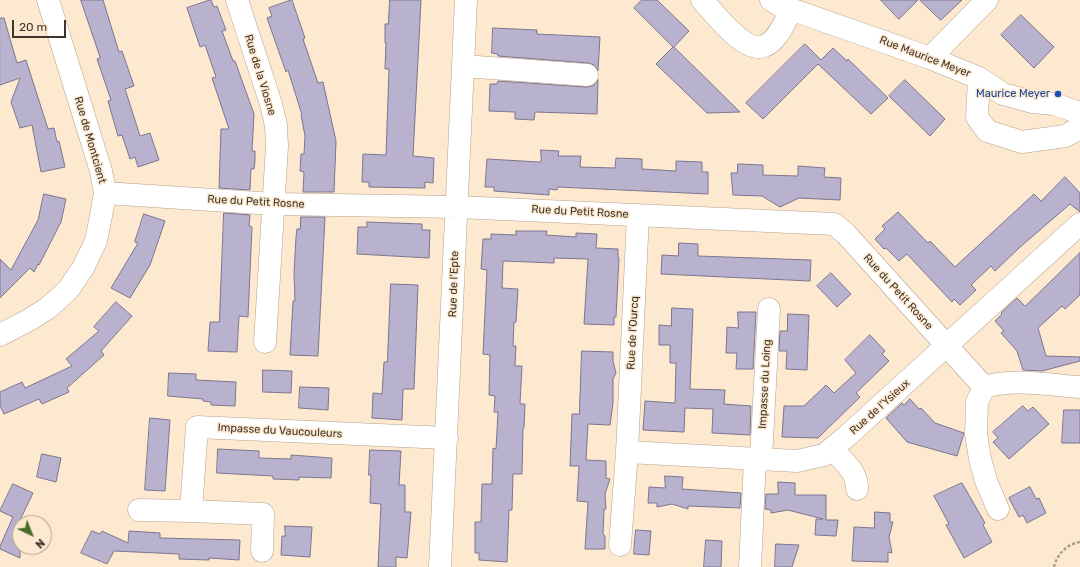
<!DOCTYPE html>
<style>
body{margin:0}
#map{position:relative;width:1080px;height:567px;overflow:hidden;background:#fde8d0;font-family:Rubik,sans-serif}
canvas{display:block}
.north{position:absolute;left:12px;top:515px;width:40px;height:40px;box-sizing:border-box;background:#fde8d0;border:1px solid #b1a18f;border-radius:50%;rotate:137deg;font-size:11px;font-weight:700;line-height:16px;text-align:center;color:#3e362d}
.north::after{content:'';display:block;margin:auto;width:14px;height:18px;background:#486d27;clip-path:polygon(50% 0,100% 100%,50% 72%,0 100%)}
.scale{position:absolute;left:12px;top:20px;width:54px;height:18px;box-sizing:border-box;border:2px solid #3e362d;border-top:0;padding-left:5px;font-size:12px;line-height:14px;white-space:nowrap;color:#3e362d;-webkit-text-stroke:3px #fde8d0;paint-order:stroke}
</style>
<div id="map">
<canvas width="1080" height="567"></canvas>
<div class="north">N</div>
<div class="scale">20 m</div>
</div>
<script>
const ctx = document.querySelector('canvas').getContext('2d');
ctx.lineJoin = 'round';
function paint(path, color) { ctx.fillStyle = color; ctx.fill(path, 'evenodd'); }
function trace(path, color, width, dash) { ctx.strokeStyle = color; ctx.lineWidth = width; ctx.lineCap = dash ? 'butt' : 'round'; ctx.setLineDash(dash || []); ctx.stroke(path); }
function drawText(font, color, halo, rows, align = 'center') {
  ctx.font = font + ' Rubik,sans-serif'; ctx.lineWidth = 3; ctx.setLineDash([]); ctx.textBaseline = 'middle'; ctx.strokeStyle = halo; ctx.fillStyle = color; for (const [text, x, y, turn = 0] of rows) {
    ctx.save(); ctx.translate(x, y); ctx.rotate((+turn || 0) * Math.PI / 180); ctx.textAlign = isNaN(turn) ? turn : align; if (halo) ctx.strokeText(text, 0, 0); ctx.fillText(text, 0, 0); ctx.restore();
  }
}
const building = new Path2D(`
 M81,0H103L119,52L122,51L134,86L125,89L140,136L150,133L159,160L138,167L135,157L130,159L122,135L118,136L108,101L111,100L97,59L100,58Z
 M210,0H211L214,7L217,6L226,30L222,31L233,61H235L254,114L252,151H255V161L254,169H251L250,190L219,188L221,129H229L212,78L216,77L205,45L200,47L187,8Z
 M292,0L305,38L303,39L318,83L323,82L336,141L334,192H303L304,172L300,171L301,154H304L305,136L301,115H302L288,70L286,72L267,18L272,16L269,8Z
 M390,0H421L413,156L434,158L433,183L425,182V188L369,187V182H362L363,154L386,155L389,69H385L386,43H385V24H388Z
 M642,0H657L689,31L674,47L740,112L707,113L656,64L673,47L634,8Z
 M881,0H918L899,19Z
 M920,0H962L941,20Z
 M1021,15L1054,47L1034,68L1001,35Z
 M0,18H4L17,63L26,60L48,129L54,128L57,142L59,141L65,167L41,172L32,125L20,128L11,102L20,78L0,85Z
 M493,28L537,30V34L600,37L598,71L594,65L588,63L498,56V54L492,53Z
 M805,44L821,60L833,48L847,61L848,59L888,98L871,114L818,64L763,119L746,103Z
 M598,80L597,114L535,112L534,120L515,119V112L489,111L490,84H497L498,81L586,87L593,86Z
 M905,80L945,119L930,136L889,96Z
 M541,150L559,151L558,156H581L580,167L615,168L616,158L642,159V169L676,171V161L702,162V172H708V194L558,187L557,190L549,189V195L494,191V187H485L487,159L539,162L541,161Z
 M738,164L763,165V175L798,176V166L825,168L824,177L841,178L840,200L799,198L780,207L762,196L733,195L731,173H737Z
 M1065,177L1080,193V212L1070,204L1019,248L995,271L991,266L971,285L976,290L960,305L954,299L952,302L907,254L899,261L886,248L884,249L875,239L885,229L882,226L898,212L928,243L930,241L955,267L1034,194L1041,201Z
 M44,194L66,199L61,222L39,265L38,264L34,272L30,268L0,298V259L11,270L38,220Z
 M224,213L250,215L249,226L252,227L248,317L239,316L237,352L208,351L210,322H219Z
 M144,214L165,221L150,265L130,298L111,288L138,243L135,242Z
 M301,217H325L318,356L290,355L293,301H295L294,274L296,237L297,229H300Z
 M367,222L422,224V230H430L429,258L357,254L358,227H367Z
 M516,231H547L546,235L576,237V233L597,234L596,248L618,249V257L619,258L616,317H614V325L584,324L588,259L554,258V263L503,261L502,288L518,289L516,322H514L513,346H516L515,366H522L520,404H525L524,428H523L522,474H513L512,510H509L507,562L479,560V553H475V522H481L482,484H492L493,448L496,449L498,412H494L495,396L489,395L490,355L483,354L487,270L481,269L483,239H491V234L516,235Z
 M679,243L698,244V256L811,260L810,281L661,274L662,255L678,256Z
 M1080,253V295L1065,309L1062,306L1038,328L1046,356L1080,357V361L1042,371L1023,370L1017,351L1001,333L1004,331L995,321L1002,314L1001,313L1017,298L1025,306Z
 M831,273L851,294L837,307L817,286Z
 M391,284L418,285L414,389H403L402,420L372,418L373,393L382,394L384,362H387Z
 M116,302L132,316L101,351L104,355L67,388L69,392L42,404L39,399L4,414L0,406V392L22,382L25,388L72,366L66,359L99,331L94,327Z
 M672,308L693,309L690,389L725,390L724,404L751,406L750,435L712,433L713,409L685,408L684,432L643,430L645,401L675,403L676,363H670V345H659V325L671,326Z
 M738,312H756L753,369H736L737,353H726L727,327L738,328Z
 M788,314L809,315L807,370L786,369L787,351H779L780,331H787Z
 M870,335L885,351L882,354L889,361L856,393L860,397L818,438L782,437L784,406H804L826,385L834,393L856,373L845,360Z
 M582,351L613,352V361L616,373L613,379V403L610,425L588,424L586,460L606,461V478L610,479L605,494L606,509H604L603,534L605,536V549H585L588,502L577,501L579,466H570L572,414H579Z
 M263,370L292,371L291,393L263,392Z
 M169,373L196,374V380L236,382L235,406L211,405V402L203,401V399L168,396Z
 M300,387L329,388L328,410L299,408Z
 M910,399L919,409L921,408L935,423L964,433L957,456L907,442L886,418L902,403L904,405Z
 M1023,406L1028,411L1033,407L1049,424L1009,459L993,442L998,438L993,432Z
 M1064,410H1080V443H1062Z
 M150,418L170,420L165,491L145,490Z
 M218,449L259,451V458L291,459V455L332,458L331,478L299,477V480L273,479V476L217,473Z
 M370,450L401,451L399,485H405V512H411L407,558L396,557V567H378L381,504L370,503L371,475H369Z
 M42,454L61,458L56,482L37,477Z
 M665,476L683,477L682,489L741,493L740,508L688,506V509L672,504L657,507V503H648L649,487L665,488Z
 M778,482L795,483V495H826V520H838L836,536L815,535L816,519H823L788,510L771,513V510L765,509L766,494H778Z
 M962,483L985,523L983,525L992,542L964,558L946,525L949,524L934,496Z
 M13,484L33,493L20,520V558L0,549V546L13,517L0,511Z
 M1030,487L1036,499L1039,498L1046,513L1027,523L1023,515L1019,517L1009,498Z
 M875,512L890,513V522H893L889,537L892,553L888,552V562L852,561L854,527L874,528Z
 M285,526L312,527L310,557L281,555L282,536H285Z
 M636,530L651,531L649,555L634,554Z
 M92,531L100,534L102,531L128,543L129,531L160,533V538L240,540L239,560L209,558V560L179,559V554L114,551L107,564L81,553Z
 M706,540L722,541L721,567H704Z
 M776,544L799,545L792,567H775Z`);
paint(building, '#b9b2ce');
trace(building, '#7c758e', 1);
const minor = new Path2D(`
 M237,0L271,104L276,125L277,146L265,342
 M702,0C714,13 745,54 764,46C778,41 785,21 792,9
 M771,0L779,5L930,58L979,78L1003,94L1032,102L1054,104L1080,113
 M930,58L987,0
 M463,66L587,75
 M979,78L977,117L987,131L1022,142L1065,136L1080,128
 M105,193L274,204L457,207L834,224L846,234L984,387
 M0,335L29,320L48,308L68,290L83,268L96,241L101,216L105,193L101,171L48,0
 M984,387L977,402L976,434L980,459L986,481L998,509
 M984,387C1015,378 1049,385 1080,387
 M832,449C842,460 858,472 857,489
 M627,452L797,461L824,455L846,437L1080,224
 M761,459L769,309
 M139,510L191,511L263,514L262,551
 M191,511L197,427L447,438
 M620,545L627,452L638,215
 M440,567L466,0
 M750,567L755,459`);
trace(minor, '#b5a18a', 23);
trace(new Path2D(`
 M1054,567C1057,554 1067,544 1080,542`), '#ac9d8b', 2.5, [3, 2]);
trace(minor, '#fff', 22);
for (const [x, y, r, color] of [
 [1058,94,4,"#1a4fb4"]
]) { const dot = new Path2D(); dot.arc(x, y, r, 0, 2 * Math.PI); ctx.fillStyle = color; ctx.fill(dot); trace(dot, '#fde8d0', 1.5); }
drawText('11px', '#3e362d', '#fde8d0', [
 ["Rue Maurice Meyer",925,57,21],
 ["Rue de la Viosne",260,75,73],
 ["Rue de Montcient",90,140,74],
 ["Rue du Petit Rosne",256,202,3],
 ["Rue du Petit Rosne",580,212,3],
 ["Rue de l'Epte",454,284,-88],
 ["Rue du Petit Rosne",898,292,48],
 ["Rue de l'Ourcq",633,333,-87],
 ["Impasse du Loing",765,384,-87],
 ["Rue de l'Ysieux",880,407,-42],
 ["Impasse du Vaucouleurs",280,431,3]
]);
drawText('11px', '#164399', '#fde8d0', [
 ["Maurice Meyer",1050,94]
], 'right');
</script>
